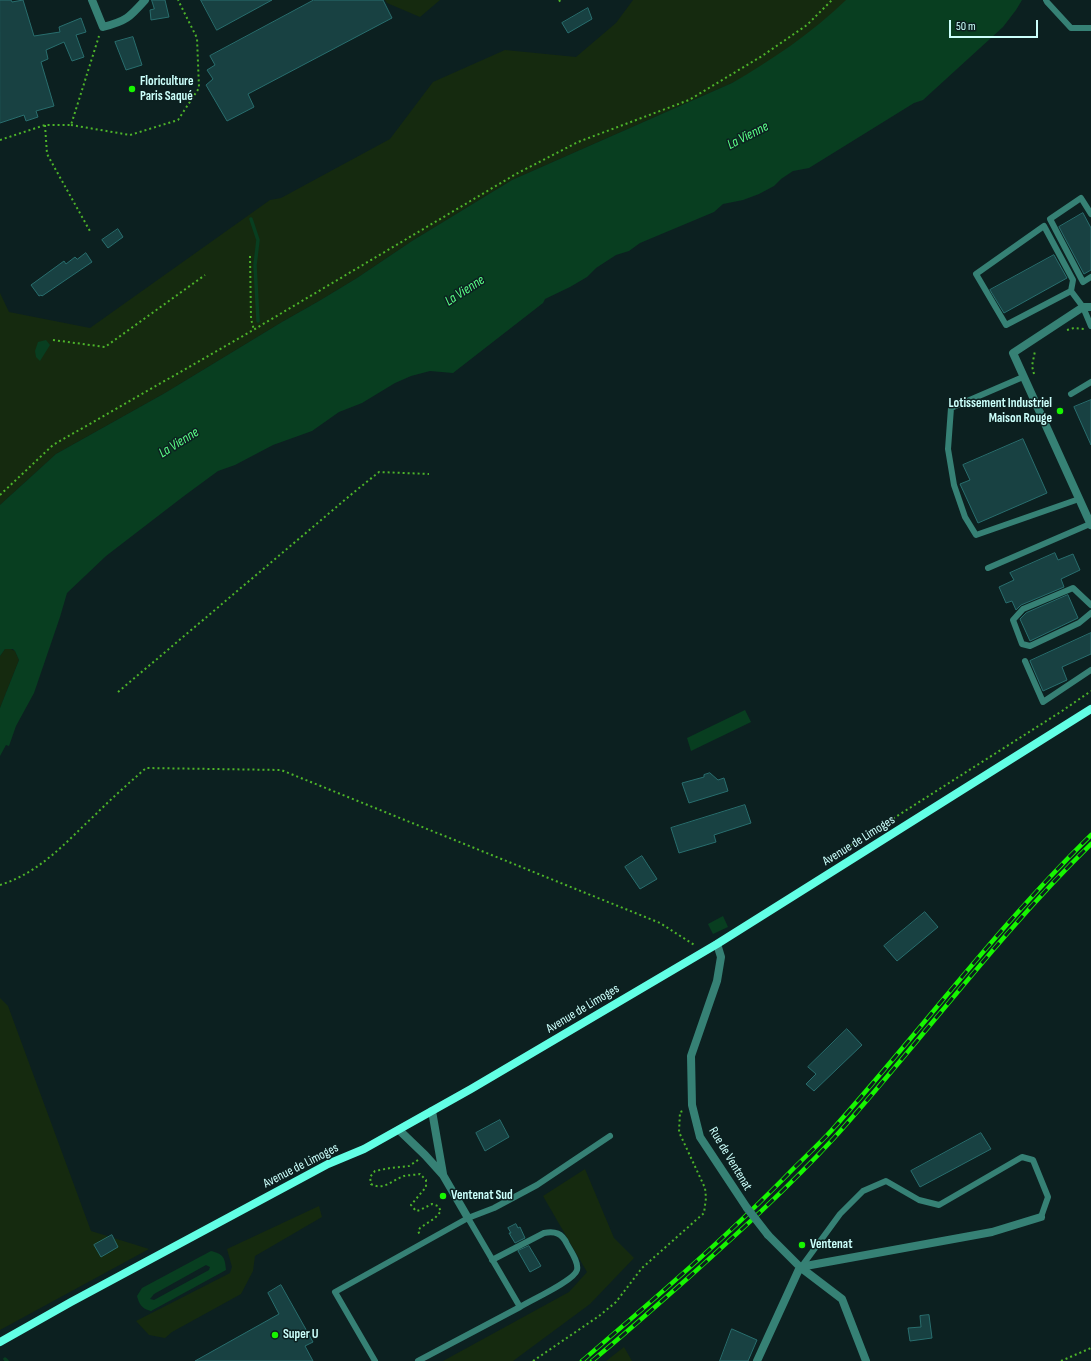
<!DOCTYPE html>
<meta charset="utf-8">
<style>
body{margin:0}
#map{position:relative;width:1091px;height:1361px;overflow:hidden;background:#0c2020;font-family:"Sofia Sans Condensed",sans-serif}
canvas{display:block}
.scale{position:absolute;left:949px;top:20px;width:89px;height:18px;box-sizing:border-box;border:2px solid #cbfffb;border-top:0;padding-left:5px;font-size:12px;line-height:14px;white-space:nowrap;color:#cbfffb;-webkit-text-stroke:3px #0c2020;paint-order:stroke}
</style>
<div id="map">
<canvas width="1091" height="1361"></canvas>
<div class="scale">50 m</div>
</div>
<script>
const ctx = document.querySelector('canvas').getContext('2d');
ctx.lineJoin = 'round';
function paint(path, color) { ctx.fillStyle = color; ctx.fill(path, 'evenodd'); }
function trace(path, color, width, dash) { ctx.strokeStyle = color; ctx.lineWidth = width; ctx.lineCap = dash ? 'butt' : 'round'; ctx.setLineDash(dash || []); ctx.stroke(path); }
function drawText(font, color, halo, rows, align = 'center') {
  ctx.font = font + ' "Sofia Sans Condensed",sans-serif'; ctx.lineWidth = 3; ctx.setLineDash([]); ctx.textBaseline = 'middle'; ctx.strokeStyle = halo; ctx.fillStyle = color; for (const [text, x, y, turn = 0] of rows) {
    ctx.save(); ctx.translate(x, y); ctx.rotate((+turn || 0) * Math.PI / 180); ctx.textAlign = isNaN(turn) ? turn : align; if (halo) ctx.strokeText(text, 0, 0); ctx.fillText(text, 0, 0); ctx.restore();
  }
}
paint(new Path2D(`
 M385,0H440L420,17L387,3Z
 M633,0H869L830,36L732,83L512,180L412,241L357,278L319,301L282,322L165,393L56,454L0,505V293L9,312L90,328L270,200L281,198L390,139L433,82L505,50L576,57L616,23Z
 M8,648L15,651L19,660L0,708V656L5,649Z
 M0,998L8,1006L91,1231L149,1249L0,1330Z
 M585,1169L614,1238L634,1258L590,1304L513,1361H443L569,1292L587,1272L543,1196Z
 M319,1206L322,1217L255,1256L253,1271L241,1294L172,1332L165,1338L149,1335L136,1321L230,1273L232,1267L227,1249Z
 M624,1347L632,1361H606Z`), '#152a0f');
paint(new Path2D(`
 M846,0H1022L1016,10L1003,27L923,100L914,103L809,168L793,171L781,179L774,186L759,194L743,200L723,204L714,212L640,243L629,251L616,255L596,268L587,277L570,287L545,299L543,303L453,373L430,371L411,376L395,383L362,403L339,412L312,431L273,445L235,465L218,471L184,496L106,556L67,593L60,617L34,693L16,726L9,746L6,745L0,756V708L19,660L15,651L13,649H5L0,656V505L56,454L165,393L282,322L319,301L357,278L412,241L512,180L732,83C772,60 813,32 846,0Z
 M46,340L50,345L40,361L36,357L35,351L38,342Z
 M745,710L751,722L691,751L687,738Z
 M723,916L728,927L713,934L708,924Z
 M211,1251C223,1254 225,1257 226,1270L151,1311C142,1309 139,1304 137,1296L142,1288ZM206,1265L210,1267L209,1270L154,1300L150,1299L154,1294Z`), '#083e20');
trace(new Path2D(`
 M251,219L258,240L255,265L258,321
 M5,1359L7,1361`), '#083e20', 3.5);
const building = new Path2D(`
 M0,0H11L12,2L23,0L34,36L60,32L59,27L81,18L86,32L76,35L84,57L72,61L64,42L46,50L48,59L41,62L54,106L36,111L38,117L26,121L24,115L0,123Z
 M152,0H165L169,17L151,20L150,10L154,9Z
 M201,0H272L217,30Z
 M314,0H383L392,18L248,94L254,107L227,121L206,85L213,79L207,70L215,65L210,56Z
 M588,8L592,19L568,33L562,23Z
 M133,37L142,65L126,70L115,42Z
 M1083,213L1091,228V270L1084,274L1059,227Z
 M118,229L123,237L108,248L102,240Z
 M86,253L92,262L42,296L41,295L39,296L31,285L64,261L66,264L75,257L77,259Z
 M1054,255L1067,278L1004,313L990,290Z
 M1091,400V445L1074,407Z
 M1023,439L1047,493L978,523L960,484L970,480L963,465Z
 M1055,553L1058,560L1073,554L1080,570L1061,579L1064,587L1021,605L1016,610L1012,601L1006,603L999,587L1014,580L1010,573Z
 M1068,595L1078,618L1030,641L1020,619L1026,613Z
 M1091,633V654L1062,667L1067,680L1043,691L1030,661Z
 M710,773L718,780L724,778L728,791L689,803L682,783L704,777V775Z
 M745,805L751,823L714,835L716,842L679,853L671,828Z
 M642,856L657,879L640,889L625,867Z
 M925,912L938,927L897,961L884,946Z
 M847,1029L862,1045L814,1091L806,1084L816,1074L808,1067Z
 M500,1120L509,1137L485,1151L476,1133Z
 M981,1133L991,1149L920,1187L911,1171Z
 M516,1224L518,1228L520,1227L525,1238L515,1243L509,1233H511L508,1228Z
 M112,1235L118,1247L101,1257L94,1245Z
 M529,1246L541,1266L530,1272L518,1251Z
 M281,1285L313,1342L305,1346L313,1361H195L279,1314L268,1293Z
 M929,1315L932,1338L910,1341L908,1328L921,1327L920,1316Z
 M732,1329L757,1340L748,1361H720Z`);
paint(building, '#184142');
trace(building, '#296e6e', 1);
trace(new Path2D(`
 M559,0L562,4
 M45,125L47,154L91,233
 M71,125L130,135L178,120L199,88L197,38L178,0
 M0,140L45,125H71L99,36
 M250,256L251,319L254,330
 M1067,330L1074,328L1084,329
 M53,340L105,347L205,275
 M1034,374L1032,366L1035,351
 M0,495L53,445L243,336L516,174L578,142L689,100L762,56L807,25L832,0
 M118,692L353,493L379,472L429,474
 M830,862L828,860L1062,711L1091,691
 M0,885C41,872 66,842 96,814C112,798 129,783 146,768L281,770L660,923L696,946
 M418,1160L409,1166L390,1168L375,1171L370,1177L371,1184C384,1191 392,1180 404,1176C408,1175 415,1175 420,1174L426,1180V1187L411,1205L416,1211L420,1210L432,1204L438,1206L441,1211L435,1218L420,1228L418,1231L420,1235
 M533,1361L599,1316L616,1302L642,1268L704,1213L706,1198L705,1188L679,1132L680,1112L683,1111
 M1061,1361L1091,1348`), '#4db42a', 2, [2, 3]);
trace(new Path2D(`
 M1046,0L1047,2L1071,28H1091
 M1091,214L1081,198L1050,219L1083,282L1091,277
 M1071,291L1006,325L976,274L1044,226L1073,280L1071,291L1083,307L1091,326
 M1023,377L951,408L948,449L954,485L965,517L976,535L1079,499
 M1071,394L1091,382
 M988,568L1090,524
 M1091,605L1073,588L1023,609L1013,620L1022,644L1030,646L1079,623L1091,613
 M1025,661L1043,702L1091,670
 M468,1218L520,1307C531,1300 574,1281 577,1270C579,1262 570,1250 567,1244C562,1233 555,1231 544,1233L492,1260
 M802,1266L840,1214L863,1191L886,1181L919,1200L939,1205L1022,1157L1033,1160L1048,1197L1041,1217
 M375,1361L335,1292L468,1218L494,1208L537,1185L610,1136
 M418,1361L520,1307`), '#368175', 6);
trace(new Path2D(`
 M92,0L103,27C126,21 129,18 145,0
 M1091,307H1083L1013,353L1091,525
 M717,944L721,957L717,981L691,1056L692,1105L700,1137L747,1208
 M432,1111L443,1174
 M399,1130L425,1155L443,1175L468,1218
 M800,1267L992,1232L1041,1217
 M800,1267L842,1299L866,1361
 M757,1361L800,1267L768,1235`), '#368175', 8);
trace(new Path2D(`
 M0,1342L71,1302L328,1164L364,1149L471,1089L717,944L1091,709`), '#62ffe5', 8);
const rail = new Path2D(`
 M582,1361C654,1299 726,1238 792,1170C805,1157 819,1144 831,1131C919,1033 997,927 1091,835
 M592,1361C625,1334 656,1306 688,1278C738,1233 788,1188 834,1138C921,1041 998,935 1091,844`);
trace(rail, '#17f600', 4.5);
trace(rail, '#0c2020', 3, [9]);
trace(new Path2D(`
 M747,1208L768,1235`), '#368175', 8);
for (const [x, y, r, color] of [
 [132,89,4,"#17f600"],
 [1060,411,4,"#17f600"],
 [443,1196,4,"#17f600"],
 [802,1245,4,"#17f600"],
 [275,1335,4,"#17f600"]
]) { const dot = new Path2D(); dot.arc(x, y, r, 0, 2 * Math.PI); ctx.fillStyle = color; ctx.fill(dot); trace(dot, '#0c2020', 1.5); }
drawText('bold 13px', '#cbfffb', '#0c2020', [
 ["Floriculture",140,82],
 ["Paris Saqué",140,97],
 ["Lotissement Industriel",1052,404,"right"],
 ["Maison Rouge",1052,419,"right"],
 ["Ventenat Sud",451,1196],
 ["Ventenat",810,1245],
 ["Super U",283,1335]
], 'left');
drawText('13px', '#cbfffb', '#0c2020', [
 ["Avenue de Limoges",859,841,-32],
 ["Avenue de Limoges",583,1009,-31],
 ["Rue de Ventenat",730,1159,59],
 ["Avenue de Limoges",301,1166,-27]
]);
drawText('italic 14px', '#59ff86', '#0c2020', [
 ["La Vienne",748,136,-27],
 ["La Vienne",465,291,-33],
 ["La Vienne",179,443,-32]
]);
</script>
